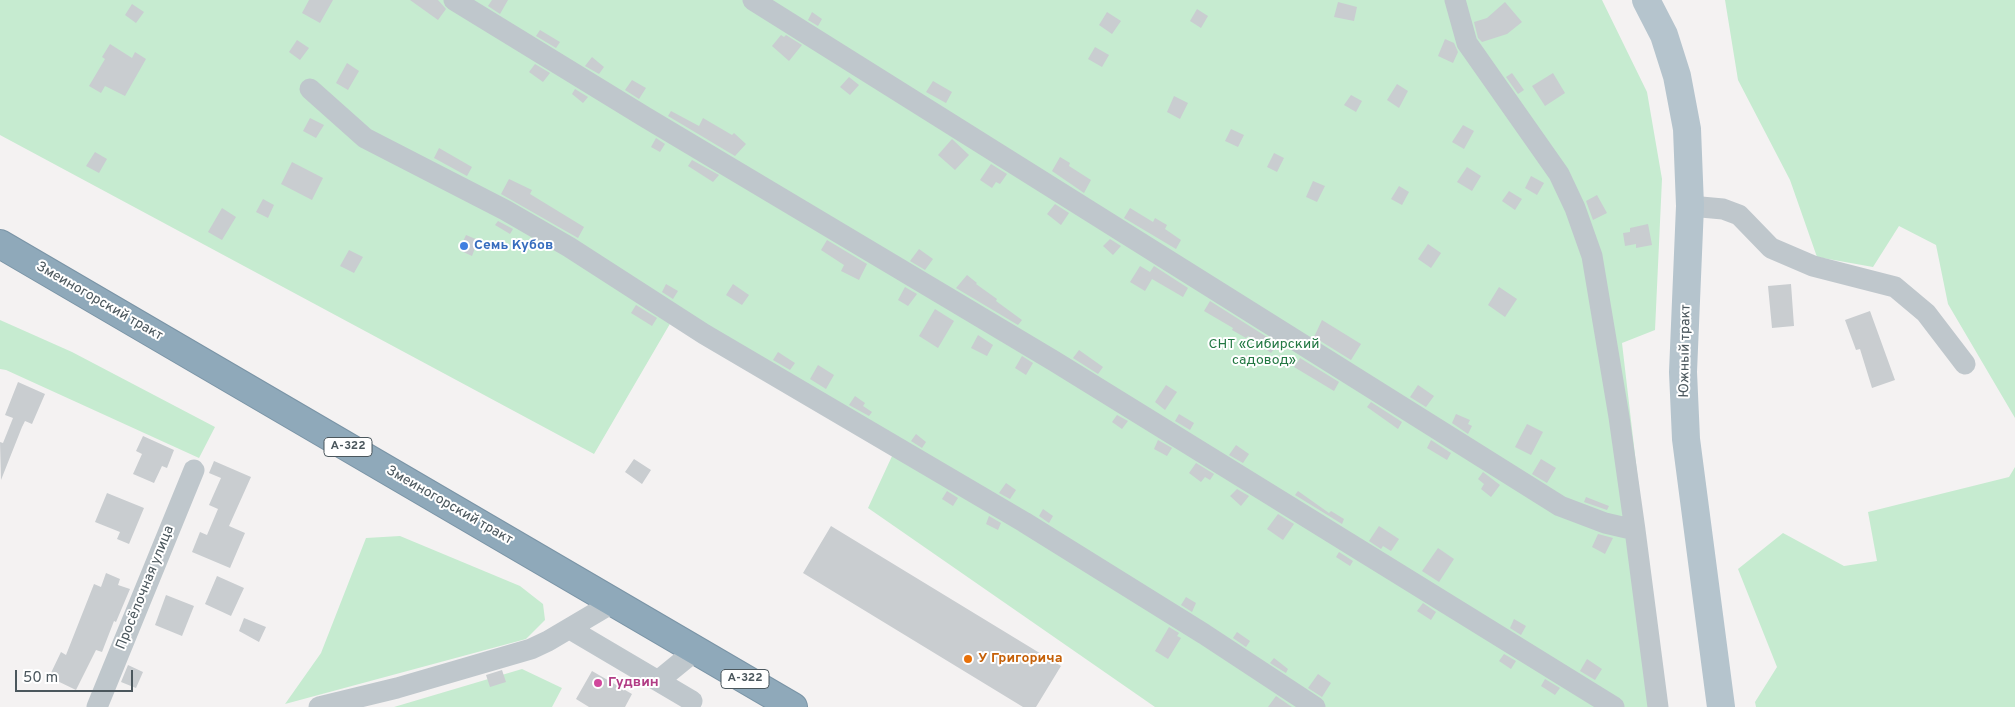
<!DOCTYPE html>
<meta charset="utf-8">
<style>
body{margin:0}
#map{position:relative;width:2015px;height:707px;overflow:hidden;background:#f4f2f2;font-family:Overpass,sans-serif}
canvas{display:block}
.scale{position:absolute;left:15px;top:670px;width:118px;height:22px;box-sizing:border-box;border:2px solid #4b575d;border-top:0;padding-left:6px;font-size:15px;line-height:18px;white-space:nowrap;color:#4b575d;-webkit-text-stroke:4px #fff;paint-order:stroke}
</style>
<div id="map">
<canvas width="2015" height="707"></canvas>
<div class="scale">50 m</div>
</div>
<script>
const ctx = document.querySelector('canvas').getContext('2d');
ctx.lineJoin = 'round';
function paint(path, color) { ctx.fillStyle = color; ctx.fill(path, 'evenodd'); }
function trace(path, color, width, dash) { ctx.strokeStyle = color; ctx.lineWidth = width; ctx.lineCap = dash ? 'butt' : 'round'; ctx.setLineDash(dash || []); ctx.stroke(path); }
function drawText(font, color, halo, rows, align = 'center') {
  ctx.font = font + ' Overpass,sans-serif'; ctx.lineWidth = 4; ctx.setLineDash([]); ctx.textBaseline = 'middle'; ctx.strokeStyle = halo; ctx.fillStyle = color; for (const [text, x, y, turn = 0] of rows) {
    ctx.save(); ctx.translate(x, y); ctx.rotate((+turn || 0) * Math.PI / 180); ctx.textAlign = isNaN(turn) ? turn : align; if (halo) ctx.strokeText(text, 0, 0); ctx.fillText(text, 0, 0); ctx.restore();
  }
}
paint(new Path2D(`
 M0,0H1602L1647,92L1662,179L1655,330L1622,343L1655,627L1660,707H1155L868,508L893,454L671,322L594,454L0,135Z
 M1725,0H2015V418L1948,304L1936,245L1899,226L1873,267L1817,257L1790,180L1738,80Z
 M0,320L72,352L215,427L199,458L6,370L0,369Z
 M2015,467V707H1756L1755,702L1777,667L1738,569L1783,533L1844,566L1877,561L1868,512L2009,477Z
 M400,536L520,586L543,604L545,620L526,639L285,704L321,653L366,538Z
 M522,669L562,688L552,707H394Z`), '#c6ebd0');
paint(new Path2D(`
 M309,0H333L320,23L302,13Z
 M410,0H438L446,9L438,20Z
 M492,0H508L500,14L488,6Z
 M1338,2L1357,7L1354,21L1334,17Z
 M1505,2L1522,22L1507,34L1482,42L1478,38L1474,22L1487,18Z
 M132,4L144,12L136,23L125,15Z
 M1197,9L1208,16L1201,28L1190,21Z
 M812,12L822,19L818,26L808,20Z
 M1107,12L1121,21L1112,34L1099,25Z
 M540,30L560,42L556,48L536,36Z
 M781,35L784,37L786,35L802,45L789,61L772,46Z
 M1445,39L1454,43L1458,52L1453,63L1438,56Z
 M297,40L309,48L300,60L289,52Z
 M110,44L132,58L135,52L146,59L125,96L105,86L101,93L89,86L105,59L102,57Z
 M1095,47L1109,55L1102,67L1088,59Z
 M592,57L604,67L599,74L585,66Z
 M347,63L359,71L348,90L336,83Z
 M535,64L550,73L543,82L529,72Z
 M1512,73L1524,90L1518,94L1506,77Z
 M1553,73L1565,93L1545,106L1532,86Z
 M849,77L859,85L850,95L840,87Z
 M632,80L646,88L639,99L625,90Z
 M933,81L952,92L946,103L926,92Z
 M1397,84L1408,91L1399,108L1387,100Z
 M575,89L588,97L583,103L572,94Z
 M1351,95L1362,101L1356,112L1344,105Z
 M1174,96L1188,103L1180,119L1167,112Z
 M671,111L699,126L703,118L732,135L734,133L746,144L735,156L668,116Z
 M310,118L324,125L316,138L303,131Z
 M1463,125L1474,131L1464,149L1452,142Z
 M1231,129L1244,135L1238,147L1225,141Z
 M656,138L665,144L660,152L651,147Z
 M952,139L969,155L955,170L938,155Z
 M439,148L472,167L467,176L434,158Z
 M95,152L107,159L99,173L86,166Z
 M1274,153L1284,158L1277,172L1267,167Z
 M1060,157L1070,163L1069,166L1091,180L1084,193L1052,171Z
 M692,160L719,175L713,182L688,166Z
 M292,162L323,178L312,200L281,184Z
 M991,164L1007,174L1000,184L996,182L992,188L980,180Z
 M1467,167L1481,176L1472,191L1457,182Z
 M1531,176L1544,183L1537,195L1525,188Z
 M509,179L532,190L530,194L584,227L578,238L501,194Z
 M1313,181L1325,186L1317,202L1306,197Z
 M1399,186L1409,192L1402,205L1391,199Z
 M1509,191L1522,199L1515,210L1502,201Z
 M1597,195L1607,213L1593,220L1586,201Z
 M263,199L274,205L268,218L256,212Z
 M1055,204L1069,213L1061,225L1047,214Z
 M222,208L236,217L222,240L208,232Z
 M1130,208L1153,222L1155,218L1167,225L1165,229L1181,240L1176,249L1124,218Z
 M498,221L513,229L510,234L495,225Z
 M1648,224L1652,245L1636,248V244L1625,246L1623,233L1630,232V228Z
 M466,235L478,240L472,256L459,250Z
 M1110,239L1121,246L1113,255L1103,246Z
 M827,240L867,264L859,280L841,271L844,265L821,250Z
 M1428,244L1441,253L1431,268L1418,259Z
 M919,249L933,259L925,270L910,261Z
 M349,250L363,257L354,273L340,266Z
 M1140,266L1150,272L1154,266L1188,288L1183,297L1152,279L1145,291L1130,282Z
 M967,275L977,283L976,284L997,299L996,301L1022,320L1018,325L956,288Z
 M666,284L678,291L673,299L662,292Z
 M733,284L749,295L742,305L726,295Z
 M1791,284L1794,326L1772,328L1768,286Z
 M905,287L917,294L908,306L898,300Z
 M1499,287L1517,299L1505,317L1488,305Z
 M1210,301L1278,344L1271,353L1248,336L1246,338L1232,330L1233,328L1204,311Z
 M636,305L657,318L652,326L631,313Z
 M935,309L954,321L938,348L919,336Z
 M1870,311L1895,380L1872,388L1860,349L1856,350L1845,320Z
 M1322,320L1361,344L1351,360L1314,337Z
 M978,335L993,345L987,356L971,348Z
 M1079,350L1103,367L1098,374L1073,358Z
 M778,352L795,363L790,370L773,360Z
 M1022,356L1033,363L1026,375L1015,368Z
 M1300,358L1339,382L1334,391L1294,367Z
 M818,365L834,375L826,389L810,379Z
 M18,382L45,394L32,424L25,421L22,427L1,480L0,442L3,443L13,418L5,415Z
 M1166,385L1177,392L1165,410L1155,402Z
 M1418,385L1434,396L1426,407L1410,397Z
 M855,396L865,403L863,406L872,412L869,416L849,405Z
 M1371,402L1402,422L1398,429L1367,407Z
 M1179,414L1194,423L1190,430L1175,421Z
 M1456,414L1470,420L1468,424L1472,426L1468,434L1452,423Z
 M1117,415L1128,421L1122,429L1112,422Z
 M1527,424L1543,432L1531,455L1515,447Z
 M916,434L926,442L922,448L911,441Z
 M143,436L174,450L167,468L162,466L154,483L133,474L142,454L136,451Z
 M1158,440L1172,448L1167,456L1154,449Z
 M1431,440L1451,453L1447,460L1427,448Z
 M1236,445L1249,454L1243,463L1229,455Z
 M634,459L651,470L642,484L625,472Z
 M1541,459L1556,468L1547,483L1532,474Z
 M214,461L251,477L229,526L245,533L230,568L192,552L200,532L207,535L218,509L209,505L221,478L209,473Z
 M1196,463L1214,474L1210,480L1205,477L1201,482L1189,473Z
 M1483,472L1500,485L1491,497L1481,489L1484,484L1478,479Z
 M1006,483L1016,490L1010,499L999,493Z
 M1237,489L1249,496L1241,506L1230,496Z
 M947,491L958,498L953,506L942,499Z
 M1298,491L1329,513L1331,511L1344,519L1342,524L1295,495Z
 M107,493L144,508L129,544L117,539L120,532L95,522Z
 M1586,497L1609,506L1607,510L1584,502Z
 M1043,509L1053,516L1049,523L1039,516Z
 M1278,514L1294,524L1283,540L1267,529Z
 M989,516L1001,523L998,530L986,524Z
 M831,526L1061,666L1036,707H1023L803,573Z
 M1379,526L1399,539L1391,551L1383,546L1381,549L1369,541Z
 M1598,534L1613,538L1605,554L1592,547Z
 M1438,548L1454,559L1439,582L1422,571Z
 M1339,552L1353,561L1350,566L1336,557Z
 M106,573L120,579L118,585L130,589L116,622L114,621L102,652L96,650L76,690L49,677L61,652L66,655L94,584L101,587Z
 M217,576L244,588L231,616L205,604Z
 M166,595L194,606L182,636L155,625Z
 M1186,597L1196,603L1192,612L1181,605Z
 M1423,603L1436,612L1431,620L1417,611Z
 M244,618L266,627L259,642L239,631Z
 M1514,619L1526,626L1521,635L1510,628Z
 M1169,627L1179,633L1177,636L1181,638L1168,659L1155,651Z
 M1237,632L1250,641L1246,647L1233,638Z
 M1504,654L1516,661L1511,669L1499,661Z
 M1274,658L1288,669L1286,673L1270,663Z
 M1587,659L1602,669L1595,680L1580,671Z
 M128,665L143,672L136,688L121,682Z
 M502,670L506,682L490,687L486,675Z
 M592,671L632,694L625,707H589L576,699Z
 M1318,674L1331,683L1322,697L1308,688Z
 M1545,679L1560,688L1555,695L1541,686Z
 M1276,696L1292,707H1268Z`), '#c9cdd0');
const highway = new Path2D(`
 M0,244L793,707`);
trace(highway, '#7a94a6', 30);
trace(new Path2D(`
 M454,0L645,117L1054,361L1614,707
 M753,0L1560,506L1605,523L1635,530L1619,417L1592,256L1575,208L1559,174L1467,43L1455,0
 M310,89L365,138L505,210L569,247L704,334L1024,522L1204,634L1315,707
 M1690,206L1723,209L1739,215L1771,248L1813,266L1895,287L1926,313L1965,364
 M1635,530L1658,707
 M570,629L692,701
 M658,681L696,650
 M97,707L194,470
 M319,707L397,688L531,649L548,641L614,602`), '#bfc7cc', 21);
trace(new Path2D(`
 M1646,0L1664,35L1677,76L1687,129L1690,206L1683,372L1686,439L1721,707`), '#b5c4cd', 28);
trace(highway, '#8fa9ba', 28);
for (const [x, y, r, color] of [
 [464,246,5,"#3f7fe0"],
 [968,659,5,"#e8710a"],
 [598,683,5,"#d1479c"]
]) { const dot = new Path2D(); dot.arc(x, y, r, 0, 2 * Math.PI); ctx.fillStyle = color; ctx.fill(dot); trace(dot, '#fff', 2); }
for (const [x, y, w] of [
 [348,447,48],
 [745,679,48]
]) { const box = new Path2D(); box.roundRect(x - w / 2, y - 9.5, w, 19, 4); ctx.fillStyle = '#fff'; ctx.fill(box); trace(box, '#4b575d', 1); }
drawText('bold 12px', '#4b575d', null, [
 ["А-322",348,447],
 ["А-322",745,679]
]);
drawText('bold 14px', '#366cbe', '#fff', [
 ["Семь Кубов",474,246]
], 'left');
drawText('14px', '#4b575d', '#fff', [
 ["Змеиногорский тракт",99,302,30],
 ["Южный тракт",1686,351,-89],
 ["Змеиногорский тракт",449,506,30],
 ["Просёлочная улица",146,588,-68]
]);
drawText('14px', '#237843', '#fff', [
 ["СНТ «Сибирский",1264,345],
 ["садовод»",1264,361]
]);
drawText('bold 14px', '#c56008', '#fff', [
 ["У Григорича",978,659]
], 'left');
drawText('bold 14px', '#b23c85', '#fff', [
 ["Гудвин",608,683]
], 'left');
</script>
